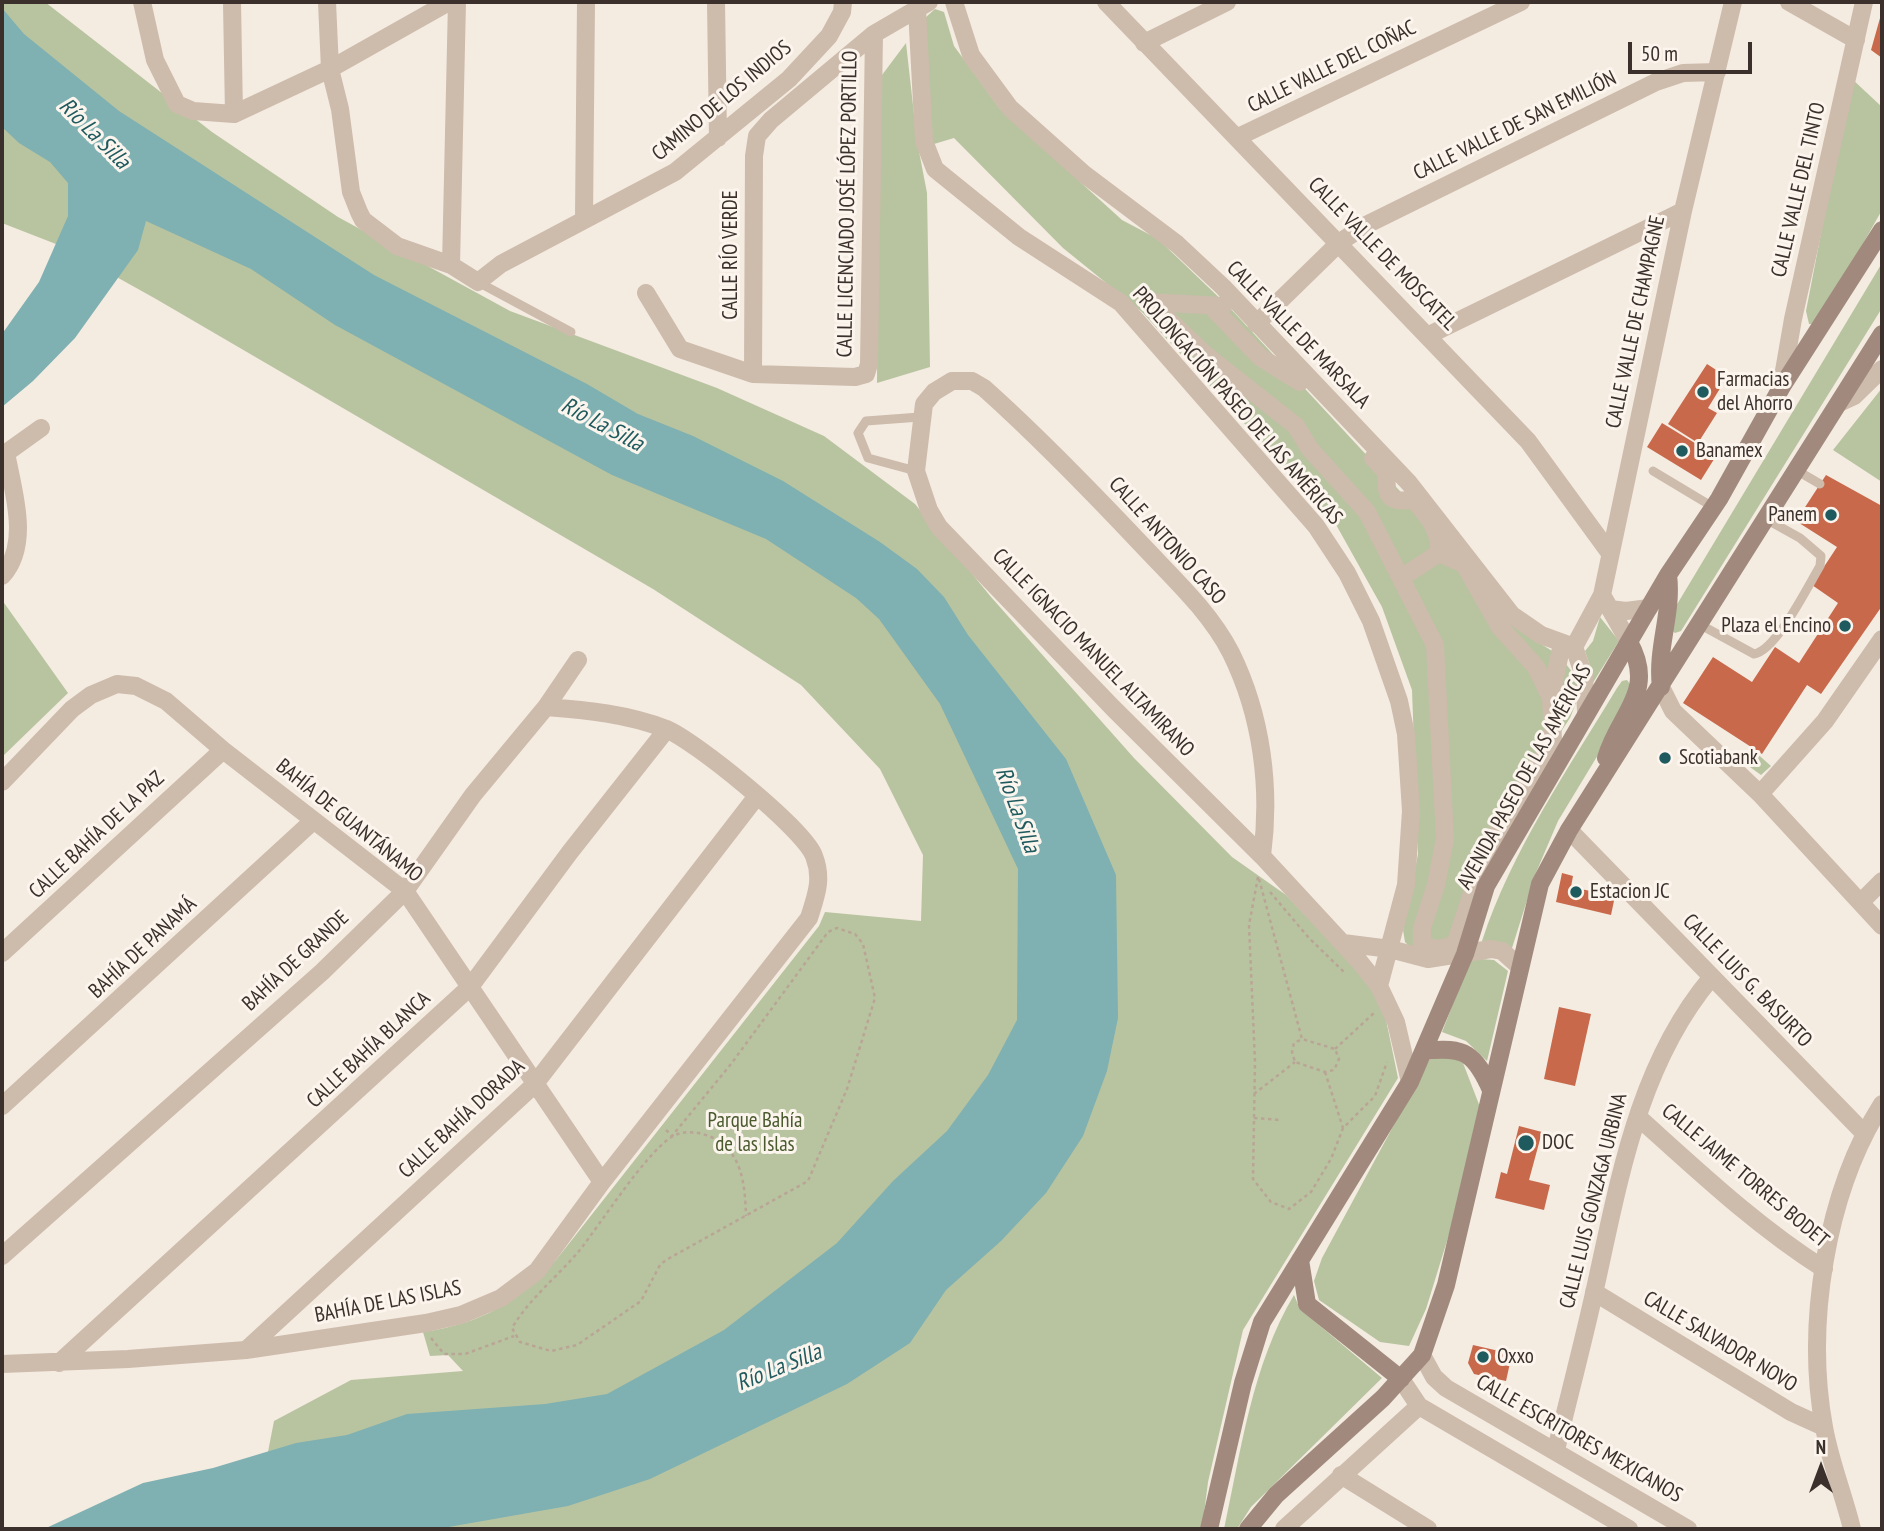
<!DOCTYPE html>
<meta charset="utf-8">
<style>
body{margin:0}
#map{position:relative;width:1884px;height:1531px;overflow:hidden;background:#f4ebe1;font-family:"PT Sans Narrow",sans-serif}
canvas{display:block}
.frame{position:absolute;inset:0;border:4px solid #3b302b;pointer-events:none}
.north{position:absolute;left:1786px;top:1433px;width:70px;height:70px;-webkit-text-stroke:5px #fbf5ee;paint-order:stroke;rotate:0deg;font-size:19px;font-weight:700;line-height:28px;text-align:center;color:#3b302b}
.north::after{content:'';display:block;margin:auto;width:24px;height:32px;background:#3b302b;clip-path:polygon(50% 0,100% 100%,50% 72%,0 100%)}
.scale{position:absolute;left:1628px;top:42px;width:124px;height:32px;box-sizing:border-box;border:4px solid #3b302b;border-top:0;padding-left:9px;font-size:21px;line-height:24px;white-space:nowrap;color:#3b302b;-webkit-text-stroke:5px #fbf5ee;paint-order:stroke}
</style>
<div id="map">
<canvas width="1884" height="1531"></canvas>
<div class="frame"></div>
<div class="north">N</div>
<div class="scale">50 m</div>
</div>
<script>
const ctx = document.querySelector('canvas').getContext('2d');
ctx.lineJoin = 'round';
function paint(path, color) { ctx.fillStyle = color; ctx.fill(path, 'evenodd'); }
function trace(path, color, width, dash) { ctx.strokeStyle = color; ctx.lineWidth = width; ctx.lineCap = dash ? 'butt' : 'round'; ctx.setLineDash(dash || []); ctx.stroke(path); }
function drawText(font, color, halo, rows, align = 'center') {
  ctx.font = font + ' "PT Sans Narrow",sans-serif'; ctx.lineWidth = 6; ctx.setLineDash([]); ctx.textBaseline = 'middle'; ctx.strokeStyle = halo; ctx.fillStyle = color; for (const [text, x, y, turn = 0] of rows) {
    ctx.save(); ctx.translate(x, y); ctx.rotate((+turn || 0) * Math.PI / 180); ctx.textAlign = isNaN(turn) ? turn : align; if (halo) ctx.strokeText(text, 0, 0); ctx.fillText(text, 0, 0); ctx.restore();
  }
}
paint(new Path2D(`
 M2,2H45L212,132L338,217L510,311L717,388L824,436L915,504L991,597L1134,758L1232,857L1286,895L1368,980L1383,1005L1398,1078L1243,1330L1208,1482L1202,1529H253L274,1421L351,1380L463,1371L448,1355L430,1356L423,1332C482,1323 515,1304 556,1260L819,926L825,912L921,921L923,855L880,769L801,685L653,589L156,299L61,246L2,223Z
 M935,9L944,12L954,46L1000,109L1122,220L1158,239L1230,308L1411,503L1460,567L1527,635L1560,656L1578,680V698L1570,718L1515,801L1454,943L1412,949L1405,942L1403,930L1418,854L1412,690L1382,607L1334,521L1142,312L1063,248L954,138L934,144L927,135L925,18Z
 M906,43L917,141L927,193L930,367L877,383L879,79Z
 M1851,78L1882,107V210L1821,318L1814,324H1809L1806,311Z
 M1882,263V308L1681,631L1675,633L1669,628L1670,616Z
 M1882,388V482L1833,450Z
 M2,600L68,693L2,757Z
 M1600,617L1619,641L1589,689L1592,672L1585,651L1593,641Z
 M1627,680L1636,692L1558,821L1535,875L1512,948L1482,941C1512,850 1568,769 1617,688L1622,681Z
 M1753,750L1771,766L1761,775L1743,762Z
 M1482,959L1494,960L1508,971L1487,1061L1466,1041L1442,1032L1470,961Z
 M1449,1056L1463,1063L1480,1107L1455,1215L1426,1309L1409,1346L1380,1342L1319,1300L1314,1281L1322,1258L1429,1060Z
 M1294,1295L1300,1309L1382,1378L1251,1507L1237,1529H1224C1241,1451 1252,1365 1294,1295Z`), '#b8c4a0');
paint(new Path2D(`
 M2,8L24,34L119,111L374,275L587,384L638,414L693,436L783,481L880,542L917,569L944,597L968,635L1066,759L1116,875L1118,1018L1107,1071L1083,1136L1046,1193L1001,1241L946,1290L910,1343L847,1384L650,1479L568,1506L437,1529H44L143,1483L213,1468L296,1443L347,1435L407,1414L545,1404L607,1394L724,1330L837,1243L893,1181L947,1131L988,1075L1017,1020L1018,869L940,704L879,619L856,598L766,539L612,475L335,325L251,269L146,221L138,250L75,338L33,381L2,407V334L39,282L68,216V183L50,162L19,143L2,127Z`), '#7fb0b2');
paint(new Path2D(`
 M1882,11V58L1871,50Z
 M1707,364L1727,377L1708,408L1717,413L1698,443L1668,424Z
 M1662,423L1716,456L1701,480L1647,447Z
 M1826,475L1882,506V606L1821,694L1807,685L1762,754L1683,703L1713,657L1752,682L1775,647L1799,663L1838,603L1812,585L1837,547L1796,521Z
 M1562,873L1573,876L1571,887L1615,896L1611,915L1556,902Z
 M1559,1007L1591,1014L1575,1086L1544,1079Z
 M1519,1126L1542,1132L1529,1180L1550,1185L1544,1210L1495,1198L1501,1172L1507,1174Z
 M1473,1345L1512,1354L1506,1381L1474,1374L1468,1363Z`), '#c8694b');
trace(new Path2D(`
 M1258,877L1249,925L1255,1062L1253,1179L1271,1202L1289,1209L1311,1192L1331,1159L1343,1128L1375,1096L1387,1062
 M1259,879L1302,1039L1294,1043L1292,1052L1295,1062L1325,1072L1334,1070L1339,1059L1335,1049L1302,1039
 M1270,892L1309,938L1344,972
 M1335,1049L1374,1013
 M1325,1072L1343,1128
 M1254,1094L1295,1062
 M1254,1118L1280,1120
 M666,1130L672,1136L731,1064L828,932L837,928L855,934L863,944L875,998L847,1089L808,1181L666,1260L660,1265L641,1301L577,1345L551,1351L520,1342L512,1328C529,1299 557,1277 579,1251C602,1222 643,1157 670,1138C683,1129 699,1132 711,1137C743,1151 745,1187 746,1216
 M431,1338L444,1354H465L514,1336`), '#b9a596', 2.5, [3.5, 3.5]);
trace(new Path2D(`
 M478,282L571,332
 M1796,470L1820,484
 M916,471L868,458L858,433L866,421L920,417
 M1653,471L1713,507
 M1699,624L1754,654C1776,651 1808,586 1820,566L1821,556L1800,538L1764,518`), '#cdbbac', 9);
trace(new Path2D(`
 M142,2L155,60L177,104L193,111L234,114L330,69L449,2
 M232,2L234,114
 M327,2L330,69L340,109L351,192L359,212L363,220L397,246L451,265L478,282L501,264L675,172L789,79L829,36L842,12L843,2
 M716,2L718,138
 M954,2L971,55L1010,108L1084,174L1177,244L1223,287L1409,483L1512,615L1541,635L1574,647
 M1106,2L1528,441L1609,552
 M1789,2L1856,40
 M917,9L924,141L935,169L1019,237L1121,303L1316,526L1347,573L1371,621L1399,701L1406,734L1411,811L1406,885L1379,986
 M1144,43L1227,2
 M1238,137L1521,2
 M584,219L586,2
 M451,265L457,2
 M646,293L680,349L753,374L855,377L866,374L869,364L874,34
 M1146,302L1223,306
 M1150,302L1206,355L1296,426L1310,449L1367,512L1435,645L1445,839L1436,885L1422,928V944C1433,950 1446,950 1456,942L1479,872L1498,831L1553,740L1551,698L1562,643
 M1211,306L1260,357L1300,382
 M1256,324L1340,242L1366,225L1656,82L1683,73L1717,72
 M1429,335L1683,211
 M753,374L754,156L757,136L771,120L874,34L929,2
 M1781,388L1793,319L1864,2
 M1841,402L1854,396L1882,369
 M2,456L41,428
 M1373,458L1386,472C1387,497 1386,502 1414,500C1429,518 1440,529 1439,553
 M2,576C31,544 13,491 6,453
 M1401,578L1439,553L1464,564L1500,627L1536,667L1551,698
 M1602,595L1629,642
 M1610,609L1626,611L1649,608
 M1574,647L1602,595L1683,211L1733,2
 M1574,647L1584,676L1586,711
 M1661,687L1673,711L1760,794L1882,926
 M2,782L72,709L91,695L117,684L136,686L166,701L223,750L405,891L602,1182
 M1760,794L1825,721L1882,639
 M1569,830L1864,1133
 M1262,856C1271,788 1262,716 1231,653C1210,612 1174,579 1143,546C1092,492 1040,438 984,388L972,381H952L934,392L924,404L916,471L929,510L939,527L1113,708L1262,856L1359,961L1379,986L1396,1022L1410,1082
 M1861,902L1882,881
 M1343,943L1390,949L1428,959L1491,949L1502,951L1519,966
 M2,953L223,750
 M2,1106L313,821
 M1638,1117C1697,1170 1756,1226 1824,1269
 M2,1256L322,972L405,891L473,795L546,707L578,660
 M1594,1292L1791,1412L1824,1427
 M246,1350L534,1085L757,796
 M1422,1355L1434,1377L1446,1388L1688,1529
 M59,1363L470,987L570,852L667,729
 M2,1364L128,1359L246,1350L426,1323L461,1315L501,1298L537,1271L602,1182L809,918C816,896 823,879 814,856C804,829 694,740 666,729C628,714 586,710 546,707
 M1401,1379L1419,1406L1629,1529
 M1556,1450C1569,1396 1583,1343 1595,1289C1619,1181 1638,1065 1711,978
 M1341,1475L1428,1529
 M1284,1529L1419,1406
 M1852,1529C1844,1496 1830,1461 1824,1427C1805,1324 1826,1192 1882,1104`), '#cdbbac', 18);
trace(new Path2D(`
 M1661,687C1656,648 1673,613 1668,575
 M1606,758C1619,713 1657,692 1629,642
 M1425,1051C1465,1046 1475,1054 1491,1090
 M1300,1260L1307,1304L1401,1379
 M1209,1529L1243,1383L1262,1322L1410,1082L1465,954L1486,886L1668,575L1719,499L1781,388L1882,230
 M1248,1529L1276,1495L1383,1398L1422,1355L1446,1285L1540,884L1569,830L1882,334`), '#a18a7d', 18);
for (const [x, y, r, color] of [
 [1703,392,7,"#1f5a5e"],
 [1682,451,7,"#1f5a5e"],
 [1831,515,7,"#1f5a5e"],
 [1845,626,7,"#1f5a5e"],
 [1665,758,7,"#1f5a5e"],
 [1576,892,7,"#1f5a5e"],
 [1526,1143,9,"#1f5a5e"],
 [1483,1357,7,"#1f5a5e"]
]) { const dot = new Path2D(); dot.arc(x, y, r, 0, 2 * Math.PI); ctx.fillStyle = color; ctx.fill(dot); trace(dot, '#fbf5ee', 2.5); }
drawText('21px', '#3b302b', '#fbf5ee', [
 ["CALLE VALLE DEL COÑAC",1332,67,-26],
 ["CAMINO DE LOS INDIOS",722,101,-40],
 ["CALLE VALLE DE SAN EMILIÓN",1515,126,-26],
 ["CALLE VALLE DEL TINTO",1799,190,-77],
 ["CALLE LICENCIADO JOSÉ LÓPEZ PORTILLO",848,204,-89],
 ["CALLE VALLE DE MOSCATEL",1382,254,46],
 ["CALLE RÍO VERDE",731,255,-90],
 ["CALLE VALLE DE CHAMPAGNE",1636,322,-78],
 ["CALLE VALLE DE MARSALA",1298,335,46],
 ["PROLONGACIÓN PASEO DE LAS AMÉRICAS",1237,406,49],
 ["CALLE ANTONIO CASO",1167,541,48],
 ["CALLE IGNACIO MANUEL ALTAMIRANO",1093,653,46],
 ["AVENIDA PASEO DE LAS AMÉRICAS",1525,777,-61],
 ["BAHÍA DE GUANTÁNAMO",349,821,39],
 ["CALLE BAHÍA DE LA PAZ",97,835,-43],
 ["BAHÍA DE PANAMÁ",143,948,-43],
 ["BAHÍA DE GRANDE",296,961,-43],
 ["CALLE LUIS G. BASURTO",1747,981,46],
 ["CALLE BAHÍA BLANCA",369,1050,-43],
 ["CALLE BAHÍA DORADA",462,1119,-43],
 ["CALLE JAIME TORRES BODET",1745,1176,40],
 ["CALLE LUIS GONZAGA URBINA",1594,1201,-76],
 ["BAHÍA DE LAS ISLAS",388,1302,-11],
 ["CALLE SALVADOR NOVO",1720,1342,31],
 ["CALLE ESCRITORES MEXICANOS",1579,1439,30]
]);
drawText('21px', '#3b302b', '#fbf5ee', [
 ["Farmacias",1717,380],
 ["del Ahorro",1717,404],
 ["Banamex",1696,451],
 ["Panem",1817,515,"right"],
 ["Plaza el Encino",1831,626,"right"],
 ["Scotiabank",1679,758],
 ["Estacion JC",1590,892],
 ["DOC",1542,1143],
 ["Oxxo",1497,1357]
], 'left');
drawText('21px', '#4a5a2e', '#fbf5ee', [
 ["Parque Bahía",755,1121],
 ["de las Islas",755,1145]
]);
drawText('italic 23px', '#1f5a5e', '#fbf5ee', [
 ["Río La Silla",94,134,45],
 ["Río La Silla",602,425,28],
 ["Río La Silla",1017,810,70],
 ["Río La Silla",779,1368,-22]
]);
</script>
